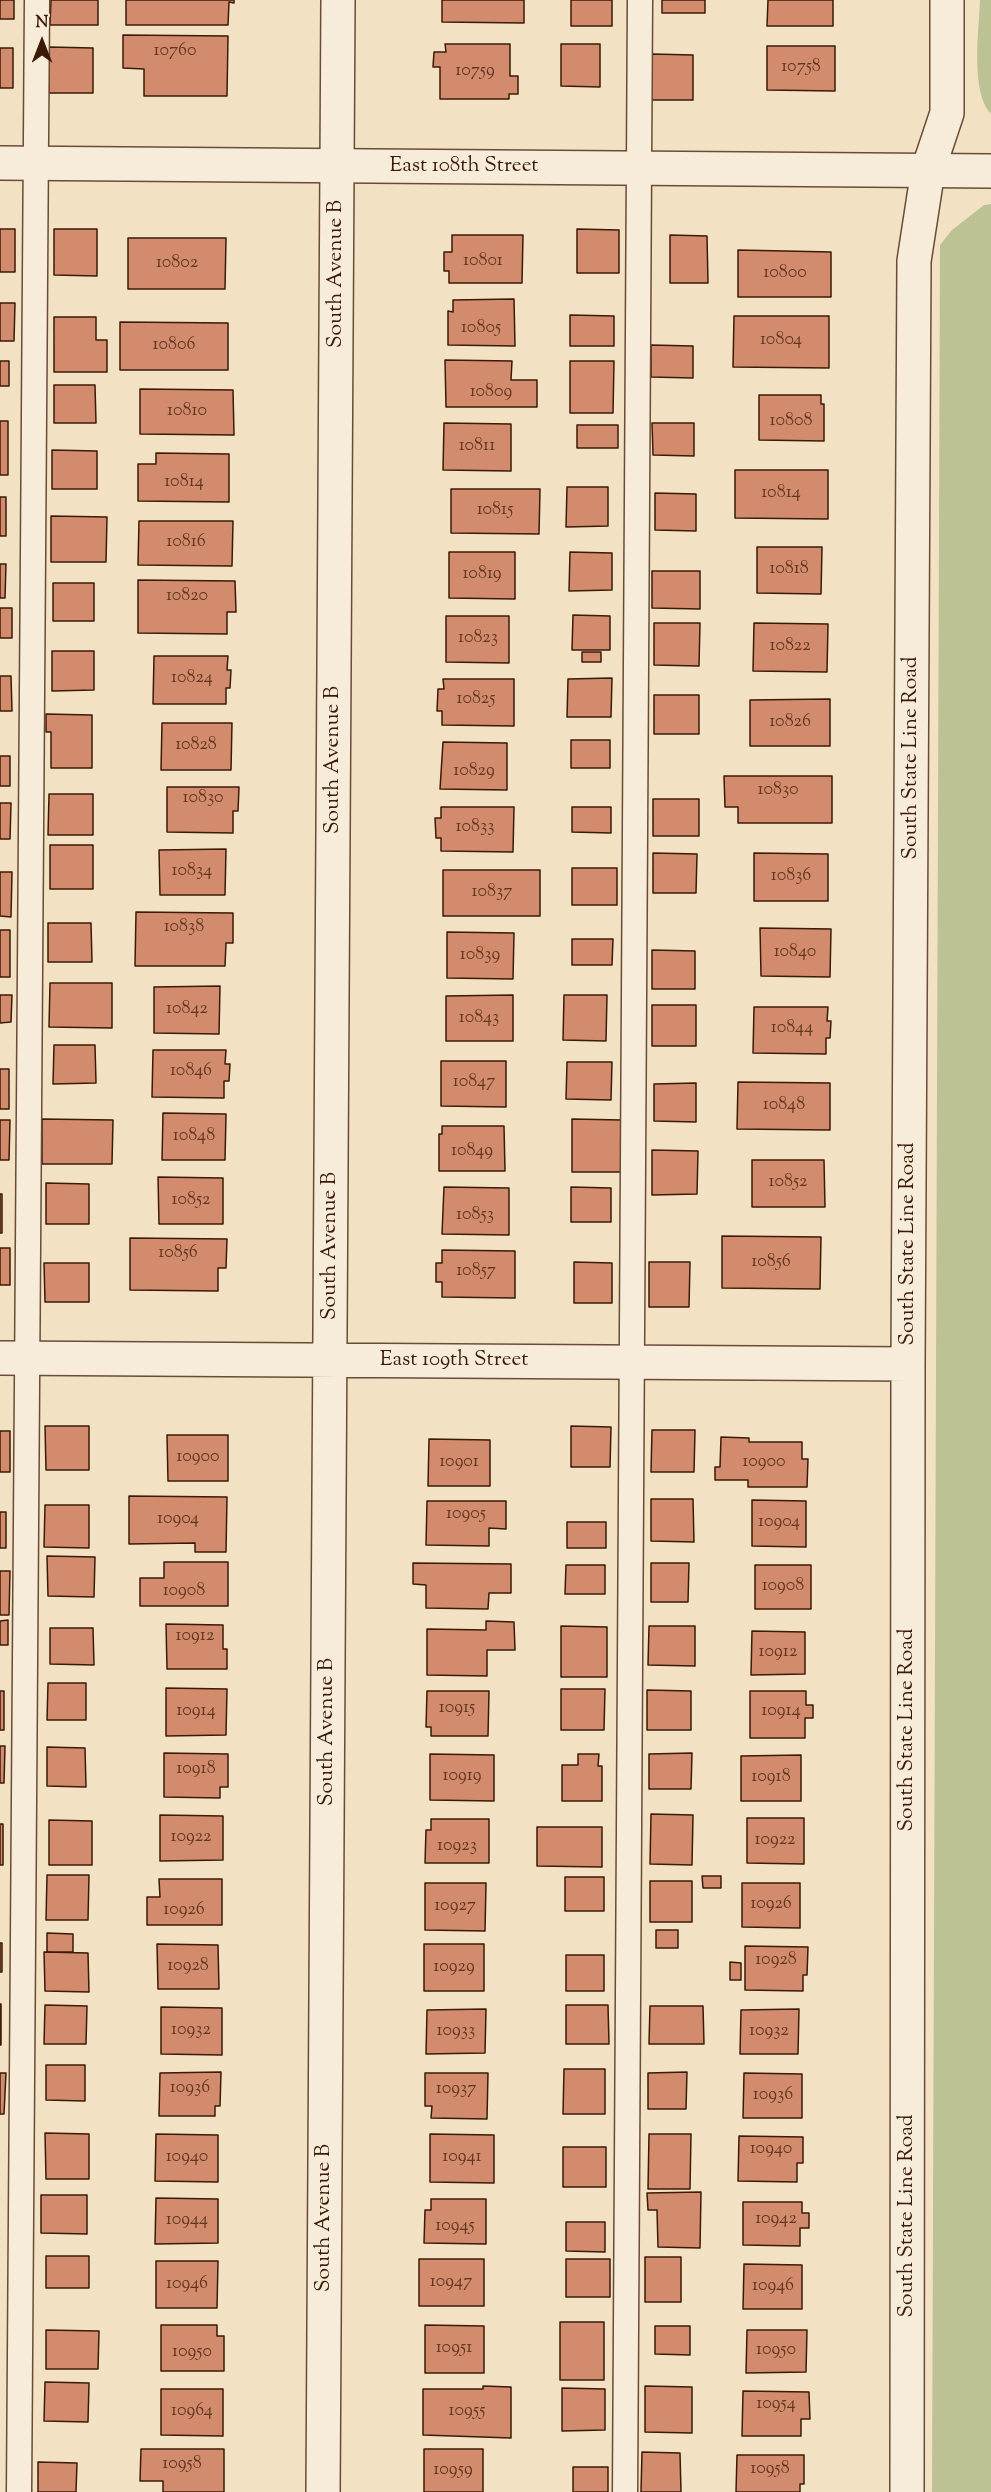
<!DOCTYPE html>
<style>
body{margin:0}
#map{position:relative;width:991px;height:2492px;overflow:hidden;background:#f3e1c4;font-family:"Sorts Mill Goudy",serif}
canvas{display:block}
.north{position:absolute;left:12px;top:12px;width:60px;height:60px;-webkit-text-stroke:4px #f7ecd9;paint-order:stroke;rotate:0deg;font-size:16px;font-weight:700;line-height:24px;text-align:center;color:#3b1b07}
.north::after{content:'';display:block;margin:auto;width:21px;height:27px;background:#3b1b07;clip-path:polygon(50% 0,100% 100%,50% 72%,0 100%)}
</style>
<div id="map">
<canvas width="991" height="2492"></canvas>
<div class="north">N</div>
</div>
<script>
const ctx = document.querySelector('canvas').getContext('2d');
ctx.lineJoin = 'round';
function paint(path, color) { ctx.fillStyle = color; ctx.fill(path, 'evenodd'); }
function trace(path, color, width, dash) { ctx.strokeStyle = color; ctx.lineWidth = width; ctx.lineCap = dash ? 'butt' : 'round'; ctx.setLineDash(dash || []); ctx.stroke(path); }
function drawText(font, color, halo, rows, align = 'center') {
  ctx.font = font + ' "Sorts Mill Goudy",serif'; ctx.lineWidth = 4.5; ctx.setLineDash([]); ctx.textBaseline = 'middle'; ctx.strokeStyle = halo; ctx.fillStyle = color; for (const [text, x, y, turn = 0] of rows) {
    ctx.save(); ctx.translate(x, y); ctx.rotate((+turn || 0) * Math.PI / 180); ctx.textAlign = isNaN(turn) ? turn : align; if (halo) ctx.strokeText(text, 0, 0); ctx.fillText(text, 0, 0); ctx.restore();
  }
}
paint(new Path2D(`
 M980,0H991V114C970,92 979,29 980,0Z
 M991,204V2492H932L940,245L952,230L984,205Z`), '#bcc293');
const building = new Path2D(`
 M0,0H14V19H0Z
 M51,0H98V25H50Z
 M126,0H234V3L229,2L228,25H126Z
 M442,0H524V23L442,22Z
 M571,0H612V26H571Z
 M662,0H705V13H662Z
 M768,0H833V26H767Z
 M123,35L228,36L227,96H144V69L123,68Z
 M445,44H510V76H518V94H509V99H440V67H433L434,52H446Z
 M561,44H600V87L561,86Z
 M767,46H835V91L767,90Z
 M49,47L93,48V93H49Z
 M0,48H13V88H0Z
 M652,54L693,55V100H651Z
 M0,229H15V272H0Z
 M54,229H97V276L54,275Z
 M577,229L619,230V273H577Z
 M452,235H523L522,283H449V271H444V252H452Z
 M670,235L707,236L708,283H670Z
 M128,238H226L225,289H128Z
 M738,250L831,252V297H738Z
 M514,299L515,346L448,345V311L453,312V300Z
 M0,303H15L14,341H0Z
 M570,315L614,316V346H570Z
 M734,316H829V368L733,367Z
 M54,317H96V340H107V372H54Z
 M120,322L228,323V370H120Z
 M651,345L693,346V378L651,377Z
 M445,360L512,361L511,380H537V407H446Z
 M0,361H9V386H0Z
 M570,361H614L613,413H570Z
 M54,385H95L96,423H54Z
 M140,389L233,390L234,435L140,434Z
 M759,395H821V404H824V441L759,440Z
 M0,421H8V475H0Z
 M444,423L511,424V471L443,470Z
 M652,423H694V456L653,455Z
 M577,425H618V448H577Z
 M52,450L97,451V489H52Z
 M156,453L229,454V502L138,501V464H156Z
 M735,470H828V519L735,518Z
 M567,487H608V526L566,527Z
 M451,489H540L539,534L451,533Z
 M655,493L696,494V531L655,530Z
 M0,497H6V536H0Z
 M51,516L107,517L106,562H51Z
 M139,521H233L232,566L138,565Z
 M757,547H822L821,594L757,593Z
 M449,552H515V599L449,598Z
 M570,552L612,553V590L569,591Z
 M0,564H6L5,598H0Z
 M652,571H700V609L652,608Z
 M138,580L235,581L236,612H227V634L138,633Z
 M53,583H94V621H53Z
 M0,608H12V638H0Z
 M573,615L610,616V650H572Z
 M446,616H509V663L446,662Z
 M654,623H700L699,666L654,665Z
 M754,623L828,624L827,672L753,671Z
 M52,651H94V690L52,691Z
 M582,652H601V662H582Z
 M154,656H228L227,670H231L230,688H226V704H153Z
 M0,676H11L12,711H0Z
 M612,678L611,717H567L568,679Z
 M443,679H514V726L442,725V711H437L438,689H444Z
 M654,695H699V734H654Z
 M830,699V746H750V700Z
 M46,714L92,715V768H51V732H46Z
 M162,723H232L231,770H161Z
 M571,740H610V768H571Z
 M443,742L507,743V790L440,789Z
 M0,756H10V786H0Z
 M724,776H832V823H738V807H725Z
 M167,787H239L238,811H233V833L167,832Z
 M49,794H93V835H48Z
 M653,799H699V836H653Z
 M0,803H11L10,839H0Z
 M441,807H514L513,852L441,851V838H436L435,818H441Z
 M572,807H611V833L572,832Z
 M50,845H93V889H50Z
 M226,849L225,895H160L159,850Z
 M653,853L697,854L696,893H653Z
 M754,853L828,854V901H754Z
 M572,868H617V905H572Z
 M443,870H540V916H443Z
 M0,872H12L11,917L0,916Z
 M136,912L233,913V943H226L225,966H135Z
 M48,923H91L92,962H48Z
 M760,928L831,929L830,977L761,976Z
 M0,930H10V977H0Z
 M447,932L514,933L513,979L447,978Z
 M572,939H613L612,965H572Z
 M652,950L695,951V989H652Z
 M50,983H112V1028L49,1027Z
 M220,986L219,1034L154,1033V987Z
 M0,995H12L11,1022L0,1023Z
 M513,995V1041H446V996Z
 M564,995H607L606,1041L563,1040Z
 M652,1005H696V1046H652Z
 M754,1007H828L827,1021H831L830,1038H826V1054L753,1053Z
 M54,1045H95L96,1083L53,1084Z
 M153,1050H226L225,1064H230L229,1081H224V1098L152,1097Z
 M441,1061H506V1107L441,1106Z
 M567,1062H612L611,1100L566,1099Z
 M0,1069H9V1109H0Z
 M738,1082L830,1083V1130L737,1129Z
 M696,1083V1122L654,1121V1084Z
 M163,1113L226,1114L225,1160H162Z
 M42,1119L113,1120L112,1164H42Z
 M572,1119L622,1120V1172H572Z
 M0,1120H10L9,1160H0Z
 M442,1126H504L505,1171H439V1134H442Z
 M652,1150L698,1151L697,1194L652,1195Z
 M752,1160H824L825,1207H752Z
 M158,1177L223,1178V1224H159Z
 M46,1183L89,1184V1224H46Z
 M444,1187L509,1188V1235L442,1234Z
 M571,1187L611,1188V1222H571Z
 M0,1194H2V1233H0Z
 M722,1236L821,1237L820,1289L722,1288Z
 M130,1238L227,1239L226,1268H218V1291L130,1290Z
 M0,1248H10V1285H0Z
 M442,1250L515,1251V1298L442,1297V1282H436V1263H442Z
 M574,1262L612,1263V1303H574Z
 M649,1262H690L689,1307H649Z
 M44,1263H89V1302H45Z
 M45,1426H89V1470H46Z
 M571,1426L611,1427L610,1467H571Z
 M652,1430H695L694,1472H651Z
 M0,1431H10V1472H0Z
 M167,1435H228V1481H168Z
 M721,1437L749,1438V1442H802V1459H808L807,1487H748V1480H715V1467H720Z
 M429,1439L490,1440V1486H428Z
 M129,1496L227,1497L226,1552H195V1543L129,1544Z
 M651,1499H693L694,1542L651,1541Z
 M752,1500L806,1501V1547L752,1546Z
 M427,1501H506V1529L489,1528V1546L426,1545Z
 M45,1505H89V1548L44,1547Z
 M0,1512H6V1548H0Z
 M567,1522H606V1548H567Z
 M47,1556L95,1557L94,1597L48,1596Z
 M164,1562H228V1606H140V1578H164Z
 M413,1563L511,1564V1593H489L488,1609L426,1608V1585L413,1584Z
 M651,1563H689L688,1602H651Z
 M566,1565H605V1594H565Z
 M755,1565H811V1609H755Z
 M0,1571H10L9,1615H0Z
 M8,1620V1645H0V1621Z
 M486,1621L514,1622L515,1650H487V1676L427,1675V1629L486,1630Z
 M166,1624L223,1625V1649H227V1669H167Z
 M561,1626L607,1627V1677H561Z
 M649,1626H695V1666L648,1665Z
 M50,1628H93L94,1665L50,1664Z
 M752,1631L805,1632V1674L751,1675Z
 M48,1683H86V1720H47Z
 M166,1688L227,1689L226,1735L166,1736Z
 M561,1689H605L604,1730H561Z
 M647,1690L691,1691V1730H647Z
 M0,1691H4V1730H0Z
 M427,1691H489L488,1736H431V1727H426Z
 M750,1691H806V1705H813V1718H805V1738H750Z
 M0,1746H5L4,1783H0Z
 M47,1747L85,1748L86,1787L47,1786Z
 M164,1753L228,1754V1787H220V1798L164,1797Z
 M692,1753L691,1789H649V1754Z
 M430,1754L494,1755V1801L430,1800Z
 M578,1754H599L598,1766H602V1801H562V1765H578Z
 M801,1755V1801H741V1756Z
 M651,1814L693,1815L692,1865L650,1864Z
 M160,1815L223,1816V1860L160,1861Z
 M747,1818H804V1864L747,1863Z
 M431,1819H489V1863H425L426,1830H431Z
 M49,1820L92,1821V1865H49Z
 M0,1824H3V1865H0Z
 M537,1827H602V1867L537,1866Z
 M47,1875H89L88,1920H46Z
 M702,1876H721V1888H703Z
 M565,1877H604V1911H565Z
 M159,1879H222V1925H147V1897H160Z
 M650,1881H692V1922H650Z
 M425,1883H486L485,1931L425,1930Z
 M742,1883H800V1928L742,1927Z
 M656,1930H678V1948H656Z
 M47,1933L73,1934V1952H47Z
 M0,1943H2V1972H0Z
 M157,1944L218,1945L219,1989H158Z
 M424,1944H484V1991H424Z
 M745,1946L808,1947L807,1975H803V1991L745,1990Z
 M44,1952L88,1953L89,1992L45,1991Z
 M566,1955H604V1991H566Z
 M730,1962L741,1963V1980H730Z
 M0,2004H1V2045H0Z
 M45,2005L87,2006L86,2044H44Z
 M566,2005H608L609,2044H566Z
 M650,2006H703L704,2044H649Z
 M161,2007L222,2008V2055L161,2054Z
 M486,2009L485,2053L426,2054L427,2010Z
 M799,2009L798,2054H740L741,2010Z
 M46,2065H85V2101L46,2100Z
 M564,2069H605V2114H563Z
 M221,2072L220,2106H215V2116H159L160,2073Z
 M687,2072L686,2109H648V2073Z
 M0,2073H6L4,2114H0Z
 M425,2073H488L487,2119L431,2118L432,2106H425Z
 M744,2073L802,2074V2118H743Z
 M45,2133L89,2134V2179H46Z
 M156,2134L218,2135V2182L155,2181Z
 M430,2134L494,2135V2183L430,2182Z
 M649,2134H691L690,2189H648Z
 M739,2136L803,2137V2163H797V2182L738,2181Z
 M563,2147H606V2187H563Z
 M701,2192L700,2248L658,2247L657,2210H648L647,2193Z
 M41,2195H87V2234L41,2233Z
 M156,2198L218,2199V2243L155,2244Z
 M431,2199H486V2244L424,2243L425,2210H431Z
 M743,2202H802V2213H809V2228H800V2246L743,2245Z
 M566,2222H605V2252L566,2251Z
 M46,2256H89V2288H46Z
 M645,2257H681V2302H645Z
 M419,2259H484V2306H419Z
 M566,2259H610V2297H566Z
 M156,2261H218L217,2308H156Z
 M744,2264L802,2265V2309H743Z
 M560,2322H604V2380H560Z
 M161,2325H217V2336H224V2371H161Z
 M425,2325L484,2326V2373H425Z
 M655,2326H690V2355L655,2354Z
 M46,2330L99,2331L98,2369H46Z
 M747,2330H807L806,2372L746,2373Z
 M45,2382L89,2383L88,2422L44,2421Z
 M483,2386L511,2387V2438L423,2435V2389H483Z
 M645,2386L692,2387V2433L645,2432Z
 M562,2388L605,2389V2430L562,2431Z
 M161,2389H223V2436L161,2435Z
 M743,2391L809,2392L810,2419H801V2436H742Z
 M141,2449H224V2492H163V2481H140Z
 M424,2449H483V2492H424Z
 M642,2452L680,2453L681,2492H641Z
 M737,2455H804V2484H800V2492H736Z
 M38,2462L77,2463L76,2492H38Z
 M573,2467H608V2492H573Z`);
paint(building, '#d38b6d');
trace(building, '#3b1b07', 1.5);
const service = new Path2D(`
 M19,2492L37,0
 M625,2492L640,0`);
const minor = new Path2D(`
 M0,1358L908,1364
 M323,2492L338,0
 M907,2492L908,1364L914,261L928,170L947,113V0`);
const tertiary = new Path2D(`
 M0,163L991,171`);
trace(service, '#694c36', 27);
trace(minor, '#694c36', 36);
trace(tertiary, '#694c36', 36);
trace(service, '#f7ecd9', 24);
trace(minor, '#f7ecd9', 33);
trace(tertiary, '#f7ecd9', 33);
drawText('18px', '#613720', null, [
 ["10760",175,52],
 ["10758",801,68],
 ["10759",475,72],
 ["10801",483,262],
 ["10802",177,264],
 ["10800",785,274],
 ["10805",481,329],
 ["10804",781,341],
 ["10806",174,346],
 ["10809",491,393],
 ["10810",187,412],
 ["10808",791,422],
 ["10811",477,447],
 ["10814",184,483],
 ["10814",781,494],
 ["10815",495,511],
 ["10816",186,543],
 ["10818",789,570],
 ["10819",482,575],
 ["10820",187,597],
 ["10823",478,639],
 ["10822",790,647],
 ["10824",192,679],
 ["10825",476,700],
 ["10826",790,723],
 ["10828",196,746],
 ["10829",474,772],
 ["10830",778,791],
 ["10830",203,799],
 ["10833",475,828],
 ["10834",192,872],
 ["10836",791,877],
 ["10837",492,893],
 ["10838",184,928],
 ["10840",795,953],
 ["10839",480,956],
 ["10842",187,1010],
 ["10843",479,1019],
 ["10844",792,1029],
 ["10846",191,1072],
 ["10847",474,1083],
 ["10848",784,1106],
 ["10848",194,1137],
 ["10849",472,1152],
 ["10852",788,1183],
 ["10852",191,1201],
 ["10853",475,1216],
 ["10856",178,1254],
 ["10856",771,1263],
 ["10857",476,1272],
 ["10900",198,1458],
 ["10901",459,1463],
 ["10900",764,1463],
 ["10905",466,1515],
 ["10904",178,1520],
 ["10904",779,1523],
 ["10908",783,1587],
 ["10908",184,1592],
 ["10912",195,1637],
 ["10912",778,1653],
 ["10915",457,1709],
 ["10914",196,1712],
 ["10914",781,1712],
 ["10918",196,1770],
 ["10919",462,1777],
 ["10918",771,1778],
 ["10922",191,1838],
 ["10922",775,1841],
 ["10923",457,1847],
 ["10926",771,1905],
 ["10927",455,1907],
 ["10926",184,1911],
 ["10928",776,1961],
 ["10928",188,1967],
 ["10929",454,1968],
 ["10932",191,2031],
 ["10933",456,2032],
 ["10932",769,2032],
 ["10936",190,2089],
 ["10937",456,2090],
 ["10936",773,2096],
 ["10940",771,2150],
 ["10940",187,2158],
 ["10941",462,2158],
 ["10942",776,2220],
 ["10944",187,2221],
 ["10945",455,2227],
 ["10947",451,2283],
 ["10946",187,2285],
 ["10946",773,2287],
 ["10951",454,2349],
 ["10950",776,2351],
 ["10950",192,2353],
 ["10954",776,2405],
 ["10964",192,2412],
 ["10955",467,2412],
 ["10958",182,2465],
 ["10958",770,2470],
 ["10959",453,2471]
]);
drawText('21px', '#3b1b07', '#f7ecd9', [
 ["East 108th Street",464,167],
 ["South Avenue B",337,274,-90],
 ["South State Line Road",912,758,-90],
 ["South Avenue B",334,760,-90],
 ["South State Line Road",909,1244,-90],
 ["South Avenue B",331,1246,-90],
 ["East 109th Street",454,1361],
 ["South State Line Road",908,1730,-90],
 ["South Avenue B",328,1732,-90],
 ["South State Line Road",908,2216,-90],
 ["South Avenue B",325,2218,-90]
]);
</script>
